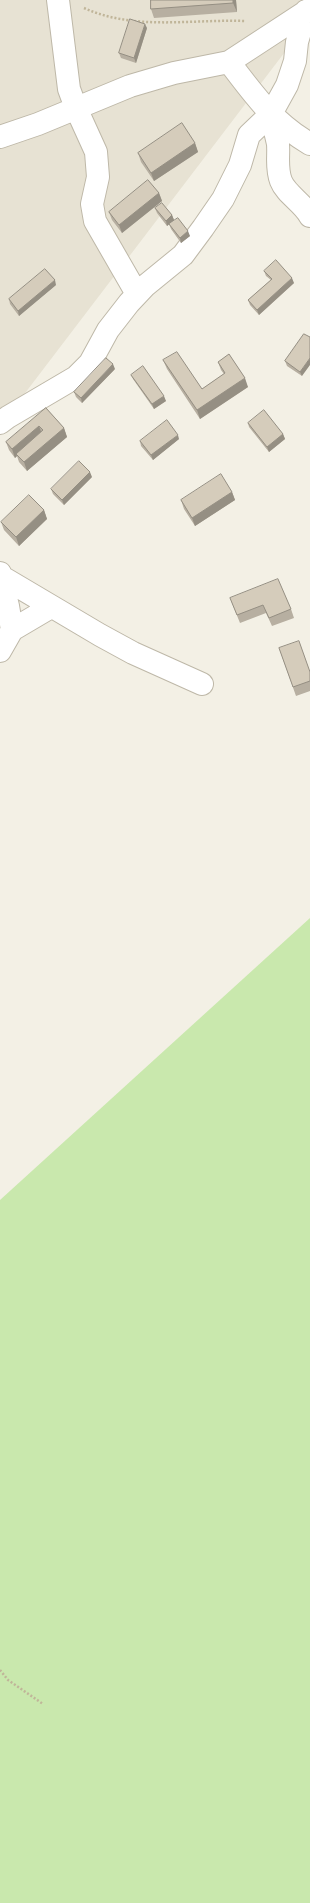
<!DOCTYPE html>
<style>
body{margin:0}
canvas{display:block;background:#f3f0e5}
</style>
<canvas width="310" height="1903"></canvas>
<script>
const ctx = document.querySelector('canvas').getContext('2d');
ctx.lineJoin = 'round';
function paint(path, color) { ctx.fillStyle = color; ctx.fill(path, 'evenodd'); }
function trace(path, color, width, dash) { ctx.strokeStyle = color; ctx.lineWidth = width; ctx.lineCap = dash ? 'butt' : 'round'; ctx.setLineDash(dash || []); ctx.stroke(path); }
paint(new Path2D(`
 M0,0H310V19L0,426Z`), '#e7e2d3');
paint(new Path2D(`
 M310,918V1903H0V1200Z`), '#c9e8ad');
const minor = new Path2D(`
 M58,0L69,89L76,108L96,152L98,177L92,204L95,221L137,294
 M229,62C255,96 273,122 310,144
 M271,114C273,124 276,134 278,144C279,157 276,168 281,181C286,194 303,203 310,216
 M0,137L38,124L130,86L174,73L229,62L310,9
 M0,423L8,417L76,377L90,363L108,330L129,303L145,286L183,255L203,228L223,199L240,165L249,135L271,114L287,85L295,61L297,42L306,11
 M0,573L8,606L12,630L0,651
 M2,577L100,635L133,653L202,684
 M12,630L51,607`);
trace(minor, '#beb8a8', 24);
trace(new Path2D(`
 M84,8C135,31 191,19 245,21
 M0,1670L8,1680L43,1704`), '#c0b599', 2.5, [2, 2]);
trace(minor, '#fff', 22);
paint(new Path2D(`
 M151,0H236L237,12L154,18L151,9Z
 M147,28L136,63L121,58L119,53Z
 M195,143L198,152L154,181L141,162L138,153Z
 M159,193L162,201L122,233L112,220L109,212Z
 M155,208L172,215L174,220L167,226L157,213Z
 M169,224L190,236L181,243L171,229Z
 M264,271L294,283L259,315L250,305L248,300L271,280L266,276Z
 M56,285L19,316L10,304L9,299Z
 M304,334L302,376L287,366L285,361Z
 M163,360L202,389L224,374L221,370L218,362L248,387L200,419L167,369Z
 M115,369L82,403L76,397L74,392Z
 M131,375L166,401L154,409L133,379Z
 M46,408L64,428L67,437L27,471L19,462L17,456L15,458L9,450L6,442Z
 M248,423L283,434L285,439L269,452L249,427Z
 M179,439L153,460L141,446L140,441Z
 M92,477L64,505L53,494L51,489Z
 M232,492L235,500L195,526L184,509L181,500Z
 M44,510L47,519L19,546L4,530L1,522Z
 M230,598L291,609L294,618L272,626L266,613L240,623Z
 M279,648L310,672V691L296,696Z`), '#b7afa1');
paint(new Path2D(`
 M233,0H236L237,12L233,3Z
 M145,24L147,28L136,63L134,58Z
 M195,143L198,152L154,181L151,173Z
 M159,193L162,201L122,233L119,225Z
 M172,215L174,220L167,226L166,221Z
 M188,231L190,236L181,243L180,238Z
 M292,278L294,283L259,315L257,310Z
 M55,280L56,285L19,316L18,311Z
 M310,358V365L302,376L300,372Z
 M113,364L115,369L82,403L81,398Z
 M245,378L248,387L200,419L197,410Z
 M164,396L166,401L154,409L152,404Z
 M39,426L42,434L16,454L17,456L15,458L12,449Z
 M64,428L67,437L27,471L24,462Z
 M283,434L285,439L269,452L267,447Z
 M178,435L179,439L153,460L151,455Z
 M90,472L92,477L64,505L62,500Z
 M232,492L235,500L195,526L192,518Z
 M44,510L47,519L19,546L16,537Z`), '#958f83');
const building = new Path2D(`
 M151,0H233V3L151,9Z
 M130,19L145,24L134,58L119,53Z
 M182,123L195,143L151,173L138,153Z
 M148,180L159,193L119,225L109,212Z
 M162,203L172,215L166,221L155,208Z
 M178,218L188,231L180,238L169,224Z
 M276,260L292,278L257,310L248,300L272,279L264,271Z
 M45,269L55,280L18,311L9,299Z
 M304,334L310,337V358L300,372L285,361Z
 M177,352L202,389L225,373L218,362L229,354L245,378L197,410L163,360Z
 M106,358L113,364L81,398L74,392Z
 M143,366L164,396L152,404L131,375Z
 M46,408L64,428L24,462L16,454L43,430L39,426L12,449L6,442Z
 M264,410L283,434L267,447L248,423Z
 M167,420L178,435L151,455L140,441Z
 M79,461L90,472L62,500L51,489Z
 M221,474L232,492L192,518L181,500Z
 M29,495L44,510L16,537L1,522Z
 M278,579L291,609L269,618L263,605L237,615L230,598Z
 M299,641L310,672V681L293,687L279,648Z`);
paint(building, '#d5ccbb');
trace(building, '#958f83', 1);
</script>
